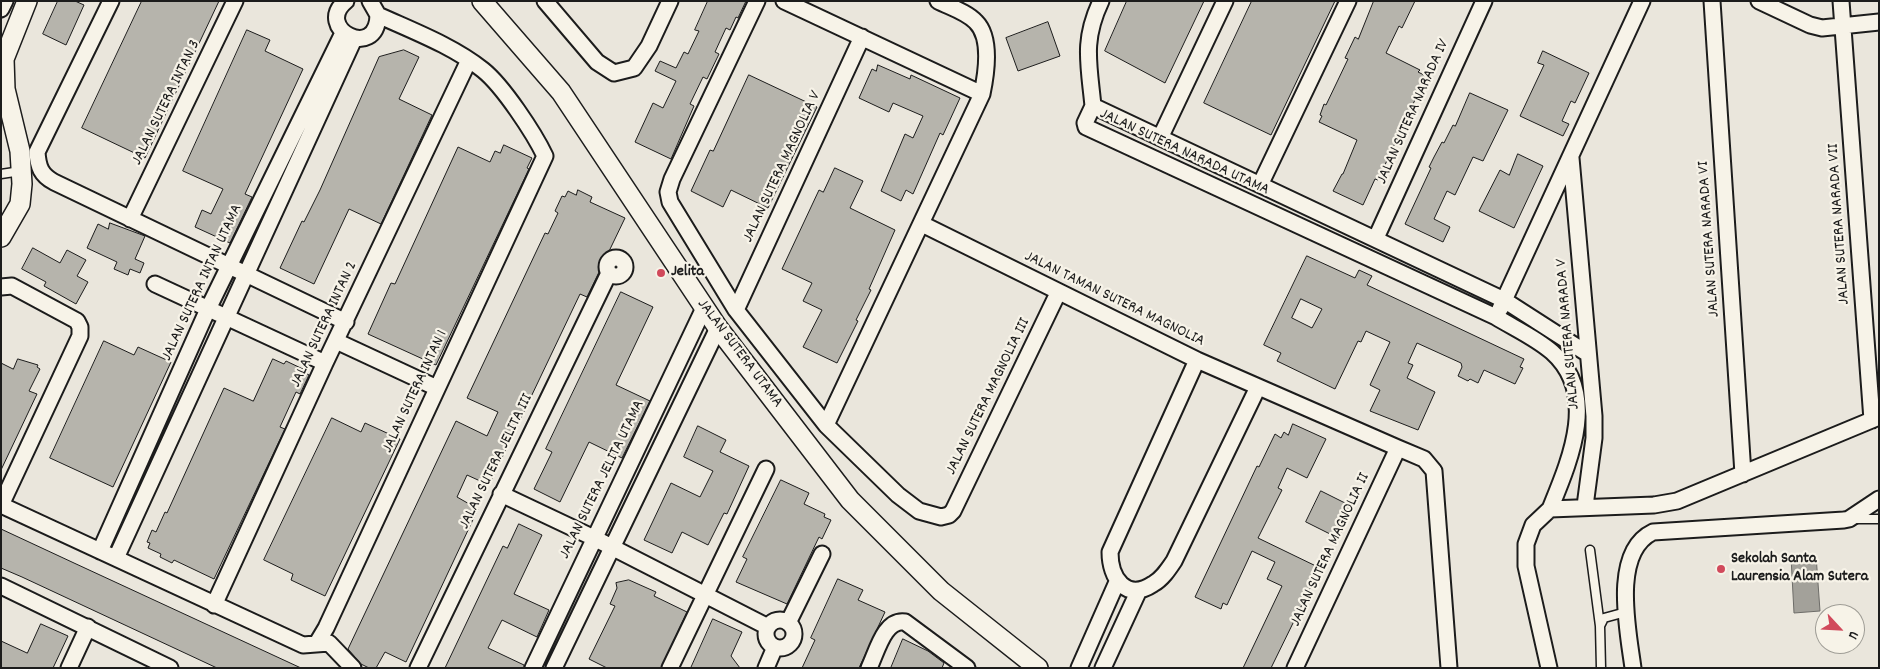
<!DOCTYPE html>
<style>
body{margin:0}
#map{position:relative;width:1880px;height:669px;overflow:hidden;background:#eae6dc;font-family:Dekko,sans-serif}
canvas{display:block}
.frame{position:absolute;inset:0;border:2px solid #1c1c1c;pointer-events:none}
.north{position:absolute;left:1815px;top:604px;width:50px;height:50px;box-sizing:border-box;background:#f7f3e8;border:1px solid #9f9d96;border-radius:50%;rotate:115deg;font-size:14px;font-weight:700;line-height:20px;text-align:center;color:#1c1c1c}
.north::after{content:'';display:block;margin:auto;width:18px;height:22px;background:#d1495b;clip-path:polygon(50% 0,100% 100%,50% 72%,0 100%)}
</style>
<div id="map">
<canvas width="1880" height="669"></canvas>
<div class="frame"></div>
<div class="north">U</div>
</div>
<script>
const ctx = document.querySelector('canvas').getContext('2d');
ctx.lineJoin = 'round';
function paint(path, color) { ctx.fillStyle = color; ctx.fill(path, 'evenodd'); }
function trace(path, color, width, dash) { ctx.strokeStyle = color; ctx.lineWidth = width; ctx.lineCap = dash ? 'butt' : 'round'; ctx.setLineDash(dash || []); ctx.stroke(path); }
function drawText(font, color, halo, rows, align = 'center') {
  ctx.font = font + ' Dekko,sans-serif'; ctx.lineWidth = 4.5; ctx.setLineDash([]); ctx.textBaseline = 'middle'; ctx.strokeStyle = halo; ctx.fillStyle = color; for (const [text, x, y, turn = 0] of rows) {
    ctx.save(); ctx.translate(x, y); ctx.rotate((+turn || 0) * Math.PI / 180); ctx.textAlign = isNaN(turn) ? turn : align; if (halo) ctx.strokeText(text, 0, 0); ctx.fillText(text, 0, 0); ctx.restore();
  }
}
const water = new Path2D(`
 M1816,555L1820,611L1794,613L1791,557Z`);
paint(water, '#a3a19a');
trace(water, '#6d6c68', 1);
const building = new Path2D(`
 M58,1H75L84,5L66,45L43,34Z
 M142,1H219L145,158L82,128Z
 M708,1H746L738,18L736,17L730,30L726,28L720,41L715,52L719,54L707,79L703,77L690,104L694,106L671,159L635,142L653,103L663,108L676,81L655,71L660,61L676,68L684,52L688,54L699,31L695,30Z
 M1127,1H1204L1165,83L1105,51Z
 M1252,1H1335L1271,135L1204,103Z
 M1374,1H1415L1402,28L1399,26L1386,53L1420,70L1418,72L1426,76L1378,180L1375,179L1363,205L1333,191L1342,174H1343L1357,140L1319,122L1322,116L1320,115L1324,104L1326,105L1348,59L1345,58L1355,37L1358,39Z
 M1048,22L1060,56L1018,71L1006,38Z
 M247,30L270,40L265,51L303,69L245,194L252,197L230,243L195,227L202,210L211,214L223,189L183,171Z
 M404,50L419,57L399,99L432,115L381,224L349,209L314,284L280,268L302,221L304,222L320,190L379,57Z
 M1543,51L1589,73L1575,103L1571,101L1562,121L1569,124L1563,136L1520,116L1544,65L1538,63Z
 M878,65L910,79L911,75L960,98L943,135L940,133L913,194L906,190L901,201L881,191L905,134L913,138L923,116L893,103L889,112L859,98L872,69L876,71Z
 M749,75L817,107L768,208L731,190L723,207L691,191L710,150L713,151Z
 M1470,93L1508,110L1483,161L1473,157L1455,195L1447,191L1434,219L1450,227L1443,242L1405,224L1431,168L1429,167L1434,157L1442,142L1444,143L1453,125L1455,126Z
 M504,145L532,158L527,168L529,169L436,365L368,334L391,283L395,284L458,147L490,162L495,151L500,153Z
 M1518,154L1543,166L1514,228L1479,211L1500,170L1509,175Z
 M835,168L863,181L850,208L895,230L869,289L871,290L856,320L858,321L837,363L803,347L822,310L803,301L812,283L782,269L819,190L823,192Z
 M578,190L592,197L590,202L625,218L587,297L580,294L489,485L467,475L457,497L478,509L406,662L385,652L376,668H369L361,664L348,649L456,421L487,436L498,412L467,398L545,233L548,234L558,213L555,211L562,196L565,197L568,191L576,195Z
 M110,223L145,236L135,259L144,263L140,273L130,269L128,275L114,269L117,262L87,248L98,224L108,229Z
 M33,248L60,263L67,250L86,260L77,276L88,282L76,304L44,286L46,282L22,269Z
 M1307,256L1355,278L1359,270L1372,276L1367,285L1524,359L1520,367L1523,368L1515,384L1484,370L1478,383L1470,379L1468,381L1458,376L1462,367L1461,363L1417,343L1408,363L1413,365L1407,378L1435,392L1418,430L1370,411L1380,390L1370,385L1390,342L1366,331L1361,342L1358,341L1335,389L1277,361L1281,353L1264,345ZM1301,299L1322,309L1312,328L1292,318Z
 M621,292L653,307L616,385L650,401L622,458L589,442L560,502L534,489L552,452L546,449Z
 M104,341L134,355L138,347L171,362L113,487L50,458Z
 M18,359L38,365L37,367L40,369L29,391L37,394L1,470V363L13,369Z
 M273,359L284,364L286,361L305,370L304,372L309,375L300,394L296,392L280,427L285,429L214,579L174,560L172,563L160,557L161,554L148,548L150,543L147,542L152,530L156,532L165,512L167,513L224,388L253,401Z
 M332,418L361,432L365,423L400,439L325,596L291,580L293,574L264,560Z
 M1293,424L1326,439L1307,478L1287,468L1278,488L1282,490L1258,538L1320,568L1271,668H1243L1282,586L1267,579L1275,562L1252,551L1227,605L1223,603L1221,609L1195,597L1257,466L1259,467L1275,434L1281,438L1284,432L1288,435Z
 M698,426L726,440L720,452L749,466L727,514L724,513L708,545L682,532L672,553L644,540L671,483L700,497L713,471L684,457Z
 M781,480L809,493L804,504L825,514L824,517L831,520L822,539L819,537L787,604L736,582L747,559L743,557Z
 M1321,491L1353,507L1338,538L1306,522Z
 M519,524L542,535L514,594L549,610L537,637L502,620L488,648L524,665V668H445L503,546L507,548Z
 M1,529L74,563L301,668H217L22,577L1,568Z
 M838,579L863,590L858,600L885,612L859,668H802L815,640L811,638Z
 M629,580L656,592L654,596L687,612L661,668H607L589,659L615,606L610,604L617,588L616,583Z
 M713,619L742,632L731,656L740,668H691Z
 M41,624L68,636L53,668H1V641L27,653Z
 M903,639L928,651L944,663L942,668H891Z`);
paint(building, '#b6b4ac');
trace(building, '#1c1c1c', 1);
const service = new Path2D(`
 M1,174L21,171
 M1853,519H1879
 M1590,550L1600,626
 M1601,668L1600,626L1604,618L1626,612`);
const minor = new Path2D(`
 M111,1L37,152C38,167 41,175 54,182L346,322
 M346,1C313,28 377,62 378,15L370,1
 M545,1L597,62L614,73L634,68L649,46L670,1
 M757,1L672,179L668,192L670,202L736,310L826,425L898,495L919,511L941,517L949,515L953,511L1058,293
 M784,1L982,94
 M1712,1L1743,474
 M1759,1L1810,25L1822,28L1879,22
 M1841,1L1872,420
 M1,9L5,1
 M1093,106C1089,64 1082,41 1101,1
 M1161,136L1225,1
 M1571,158L1594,416V438L1585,506
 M1261,183L1348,1
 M130,219L235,1
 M922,224L1197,360L1398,448L1424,459L1434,471L1449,668
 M1376,238L1484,1
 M607 267a9 9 0 1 1 18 0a9 9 0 1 1-18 0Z
 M155,284L325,363
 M1,287L12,286L77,321L80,327V336L1,505
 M1500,309L1642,1
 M736,310L862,37
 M336,341L437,388
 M1197,360L1110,552C1110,578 1126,602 1153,584C1162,579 1168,570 1174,561L1258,387
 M826,425L982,94C986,75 992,38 976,22C967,12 950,7 938,1
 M501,494L594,538L768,627
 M1,505L303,645L329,643L353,668
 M1550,509C1570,460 1599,394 1552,352C1536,338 1514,328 1496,317L1086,127L1085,123L1093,106L1504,300L1588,354
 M100,551L208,309L343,33
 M116,558L354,39
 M1,586L170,668
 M214,605L325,363L469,60
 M766 634a14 14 0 1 1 28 0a14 14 0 1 1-28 0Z
 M788,623L822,554
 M317,643L326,628L545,156C534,133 503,86 483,70C453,46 413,31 378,15
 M69,668L88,627
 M418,668L609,273
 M533,668L704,308
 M554,668L718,328
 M670,668L766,469
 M766,668L775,647
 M869,668C877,652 884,619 905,622L967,668
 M1079,668L1117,582
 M1103,668L1139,590
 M1295,668L1398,448
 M1549,668L1526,566V544L1533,525L1550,509L1654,505L1677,501L1879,417
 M1633,668C1628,630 1611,552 1653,532L1844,520L1849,519L1879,499`);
const tertiary = new Path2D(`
 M482,1L561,92L718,328L850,500L941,591L1038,668
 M1,237L20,204L22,184L20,151L5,89L4,59L27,1`);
trace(service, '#1c1c1c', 11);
trace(minor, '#1c1c1c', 19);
trace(tertiary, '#1c1c1c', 22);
trace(service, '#f7f3e8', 8);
trace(minor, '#f7f3e8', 15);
trace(tertiary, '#f7f3e8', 19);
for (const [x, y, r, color] of [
 [661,273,5,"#d1495b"],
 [1721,569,5,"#d1495b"]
]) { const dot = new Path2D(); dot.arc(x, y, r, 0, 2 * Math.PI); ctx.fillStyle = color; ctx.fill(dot); trace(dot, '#f7f3e8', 2); }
drawText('16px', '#1c1c1c', '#f7f3e8', [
 ["JALAN SUTERA INTAN 3",167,103,-64],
 ["JALAN SUTERA NARADA IV",1414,112,-66],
 ["JALAN SUTERA NARADA UTAMA",1184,153,25],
 ["JALAN SUTERA MAGNOLIA V",783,167,-65],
 ["JALAN SUTERA NARADA VII",1840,224,-94],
 ["JALAN SUTERA NARADA VI",1710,239,-94],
 ["JALAN SUTERA INTAN UTAMA",203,283,-65],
 ["JALAN TAMAN SUTERA MAGNOLIA",1114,300,26],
 ["JALAN SUTERA INTAN 2",325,325,-65],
 ["JALAN SUTERA NARADA V",1569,334,-95],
 ["JALAN SUTERA UTAMA",739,354,53],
 ["JALAN SUTERA INTAN 1",416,392,-65],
 ["JALAN SUTERA MAGNOLIA III",989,397,-64],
 ["JALAN SUTERA JELITA III",497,462,-64],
 ["JALAN SUTERA JELITA UTAMA",603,480,-64],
 ["JALAN SUTERA MAGNOLIA II",1331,550,-65]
]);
drawText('bold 16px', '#1c1c1c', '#f7f3e8', [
 ["Jelita",671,273],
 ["Sekolah Santa",1731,560],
 ["Laurensia Alam Sutera",1731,578]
], 'left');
</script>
